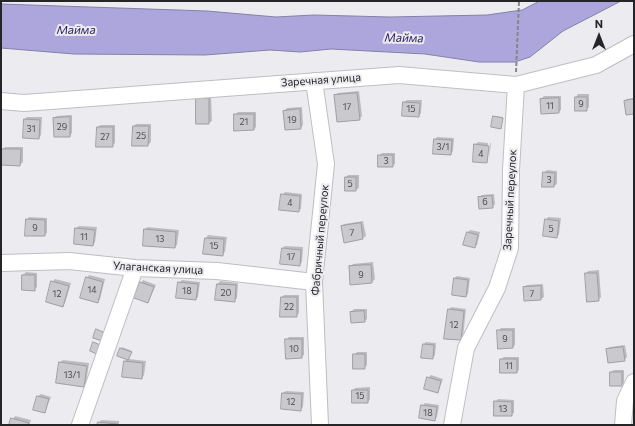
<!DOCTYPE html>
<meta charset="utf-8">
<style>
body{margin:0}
#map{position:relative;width:635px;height:426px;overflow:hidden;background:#ececf0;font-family:Commissioner,sans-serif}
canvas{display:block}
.frame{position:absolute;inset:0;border:2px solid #252426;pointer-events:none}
.north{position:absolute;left:579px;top:16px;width:40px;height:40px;-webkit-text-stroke:3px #ececf0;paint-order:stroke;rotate:0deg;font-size:11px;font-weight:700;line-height:16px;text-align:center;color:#252426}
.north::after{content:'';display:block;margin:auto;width:14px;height:18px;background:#252426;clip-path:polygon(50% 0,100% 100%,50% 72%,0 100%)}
</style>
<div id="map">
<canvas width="635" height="426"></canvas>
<div class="frame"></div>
<div class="north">N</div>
</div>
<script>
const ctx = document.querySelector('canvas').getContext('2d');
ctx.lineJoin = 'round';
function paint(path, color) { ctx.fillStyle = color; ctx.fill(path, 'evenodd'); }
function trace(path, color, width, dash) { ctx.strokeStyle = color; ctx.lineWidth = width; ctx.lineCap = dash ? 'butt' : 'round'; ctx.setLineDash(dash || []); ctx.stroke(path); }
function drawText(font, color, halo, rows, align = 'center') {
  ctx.font = font + ' Commissioner,sans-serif'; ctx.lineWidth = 4; ctx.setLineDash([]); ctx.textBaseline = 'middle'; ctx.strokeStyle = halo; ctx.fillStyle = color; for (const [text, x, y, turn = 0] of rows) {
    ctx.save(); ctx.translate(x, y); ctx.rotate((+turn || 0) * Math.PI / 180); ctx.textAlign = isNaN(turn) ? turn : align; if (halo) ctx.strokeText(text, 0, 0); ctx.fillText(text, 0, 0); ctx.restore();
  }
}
const water = new Path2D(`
 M540,1H621L563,31L530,57L515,62H479L425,54L331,49L300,52L270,50L205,55L74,54L1,48V4L207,11L276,17L314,15L390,17L487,15L522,10Z`);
paint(water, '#ada6dd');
trace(water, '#847fa6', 1);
paint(new Path2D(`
 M359,91L362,116L359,119L335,95L338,93Z
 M578,94H589V107L586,110L576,97Z
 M200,96H211L212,121L209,123H197V98Z
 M544,96H561V110L559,112L541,99Z
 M634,98V113L625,101L627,99Z
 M407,100H422L421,113L419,116L404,102Z
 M302,107L303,125L301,128L284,111L287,108Z
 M238,112H256V127L254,129L235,115Z
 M72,115V133L70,136L54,118L57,116Z
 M495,116L503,117L500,128L494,117Z
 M27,117H42L41,135L39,138L25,119Z
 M136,124H151V142L148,145H133L134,126Z
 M100,125H115V143L112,146L98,127Z
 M437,137L454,138L453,151L451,154L435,140Z
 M478,142L488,143L487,162L475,145Z
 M490,143H491L489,161Z
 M5,147H23V162L20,165L2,149Z
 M382,153H395V164L392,166L379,156Z
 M547,170L557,171V184L554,186L544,173Z
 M348,175H359V188L356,190L346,177Z
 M285,192L302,194L301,209L298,211L282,195Z
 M494,194L495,204L493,207L479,197L482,195Z
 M29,217L47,218V233L44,235L27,220Z
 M548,217L561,218L559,234L557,237L546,220Z
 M363,221L366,236L363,238L344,242L342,227L344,224Z
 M79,226L97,227L95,242L93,245L75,243L76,228Z
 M147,227L179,230L177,245L175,247L145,230Z
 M470,230L480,232L477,245L474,247L464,245L468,232Z
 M208,235L227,237L225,252L222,254L204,253L206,238Z
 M285,246L303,247L302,262L299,265L283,248Z
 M373,262L375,279L372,282L351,283L350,267L353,264Z
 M599,270L601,297L598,300L586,274L588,271Z
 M26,272L37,273V287L34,290L23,275Z
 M89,275L105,279L100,299L98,302L87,278Z
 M457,276L470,278L468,294L466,296L455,278Z
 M55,279L71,283L65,303L63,306L52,282Z
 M143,280L156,285L148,302L141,283Z
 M182,280L200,282L198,297L196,299L179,283Z
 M220,281L238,283L237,298L234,301L216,299L218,284Z
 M543,284L544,297L541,299L524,287L527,285Z
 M284,295H299V313L296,316L282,297Z
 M451,307L466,309L463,337L460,339L449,310Z
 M354,309H367V319L365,321L351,312Z
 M501,328H515V345L513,347L498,331Z
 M289,337H304V355L301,357L286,340Z
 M426,342L436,343L435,355L433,358L424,344Z
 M625,345L627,357L624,360L607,349L610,347Z
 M122,347L132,351L129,359L146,361L144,375L142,378L125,361L127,359L118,356Z
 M357,352H367V365L364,368L354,355Z
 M504,357H519V370L517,372L501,359Z
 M63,360L89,363L86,383L84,386L60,362Z
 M614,370H624V383L621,385L611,372Z
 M431,375L443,379L438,392L428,378Z
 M370,387V399L368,402L353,391L355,388Z
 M286,391L304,392L303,407L300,410L283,393Z
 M41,394L51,397L44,412L38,396Z
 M498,399L514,400V413L511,415L495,402Z
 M425,403L439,405L437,417L435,419L422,406Z
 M15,416L31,420L29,425H10Z
 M101,420L119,421V425H98Z`), '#0003');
const building = new Path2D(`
 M357,93L360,120L337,122L334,95Z
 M575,97H587V111H575Z
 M196,98H209V124H196Z
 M559,98V113L541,114L540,99Z
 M634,99V114L626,115L624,101Z
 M403,102L420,103L419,117L402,116Z
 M300,109L301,129L285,130L283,111Z
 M234,114H254V130L234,131Z
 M493,116L503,118L501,129L491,127Z
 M70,117V137H54L53,118Z
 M24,119L40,120L39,139L23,138Z
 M133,126H149L148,146H132Z
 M97,127H113V147H96Z
 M434,139L452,140L451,155L433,154Z
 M474,144L489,146L487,163L473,162Z
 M1,149H21L20,166L1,165Z
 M378,155H393V167H378Z
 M543,172L555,173L554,187H542Z
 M345,177H356V191H345Z
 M281,194L300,196L299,212L279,210Z
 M492,196L493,208L479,209L478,197Z
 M26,219L45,220V236H25Z
 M545,219L559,221L557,238L543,236Z
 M361,223L363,239L344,243L341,226Z
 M75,228L95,230L93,246L74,244Z
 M144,229L176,232L175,248L143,246Z
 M467,232L478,235L475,248L463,245Z
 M205,238L224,239L223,256L203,254Z
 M282,248L301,250L300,266L280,264Z
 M371,265L372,283L350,285L349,266Z
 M585,273H597L599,301L587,302Z
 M22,275H35V291L22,290Z
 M86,277L103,282L98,303L80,298Z
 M454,278L468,280L466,297L452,295Z
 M51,281L69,286L63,307L46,302Z
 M140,282L154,287L148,303L134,298Z
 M178,282L198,284L196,300L176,298Z
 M217,284L236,285L235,302L215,300Z
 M541,286V300L524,301L523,287Z
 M281,297H297V317H280Z
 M448,309L464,311L461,340L444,339Z
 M364,311L365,322L351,323L350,312Z
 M96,329L108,334L105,342L93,338Z
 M497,330H513V348L498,349Z
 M285,339H302V358L286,359Z
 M93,342L103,346L99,355L90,351Z
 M423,344L434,345L433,359L421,358Z
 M623,347L625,361L608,363L606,349Z
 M120,348L132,352L128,360L117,356Z
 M353,354H365V369H353Z
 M500,359H517V373H500Z
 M124,361L143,363L142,379L122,377Z
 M59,362L87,366L84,387L56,383Z
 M610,372H622V386H610Z
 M427,377L441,381L438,393L424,389Z
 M352,390H368V403H352Z
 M282,393L302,394L301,411L281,409Z
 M37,396L49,399L45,413L33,410Z
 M494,401L512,402V416H494Z
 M421,405L437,407L435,421L419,418Z
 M11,418L29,423L28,425H9Z
 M98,422L117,424V425H97Z`);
paint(building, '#cac9cd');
trace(building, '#9f9fa2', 1);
const minor = new Path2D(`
 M314,81L326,164L314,282L320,425
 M1,101L24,103L399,75L516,85L596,65L634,44
 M1,263L69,261L135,268L217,271L314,282
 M80,425L135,268
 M452,425L466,348L497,288L510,248L511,170L516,85
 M623,425L625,401L634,382`);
trace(minor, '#bebec2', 18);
trace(new Path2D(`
 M516,72L519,1`), '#868689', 2, [4, 2]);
trace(minor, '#fff', 16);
drawText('9px', '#4e4d50', null, [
 ["9",581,104],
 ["11",550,106],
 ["17",347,107],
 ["15",411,109],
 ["19",292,120],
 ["21",244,122],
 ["29",62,127],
 ["31",31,129],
 ["25",141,136],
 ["27",105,137],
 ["3/1",443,147],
 ["4",481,154],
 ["3",386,161],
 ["3",549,180],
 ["5",350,184],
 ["6",485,202],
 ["4",290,203],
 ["9",35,228],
 ["5",551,229],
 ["7",352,233],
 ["11",84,237],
 ["13",160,239],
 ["15",214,246],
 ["17",291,257],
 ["9",361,275],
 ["14",92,290],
 ["18",187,291],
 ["20",226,293],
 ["12",57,294],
 ["7",532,294],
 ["22",289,307],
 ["12",454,325],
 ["9",505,339],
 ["10",294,349],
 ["11",509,366],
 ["13/1",72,375],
 ["15",360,396],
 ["12",291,402],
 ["13",503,409],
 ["18",428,413]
]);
drawText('11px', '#252426', '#ececf0', [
 ["Заречная улица",321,80,-4],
 ["Заречный переулок",510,200,-87],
 ["Фабричный переулок",320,240,-85],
 ["Улаганская улица",158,268,3]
]);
drawText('italic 12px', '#312162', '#ececf0', [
 ["Майма",76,30],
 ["Майма",404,38,1]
]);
</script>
